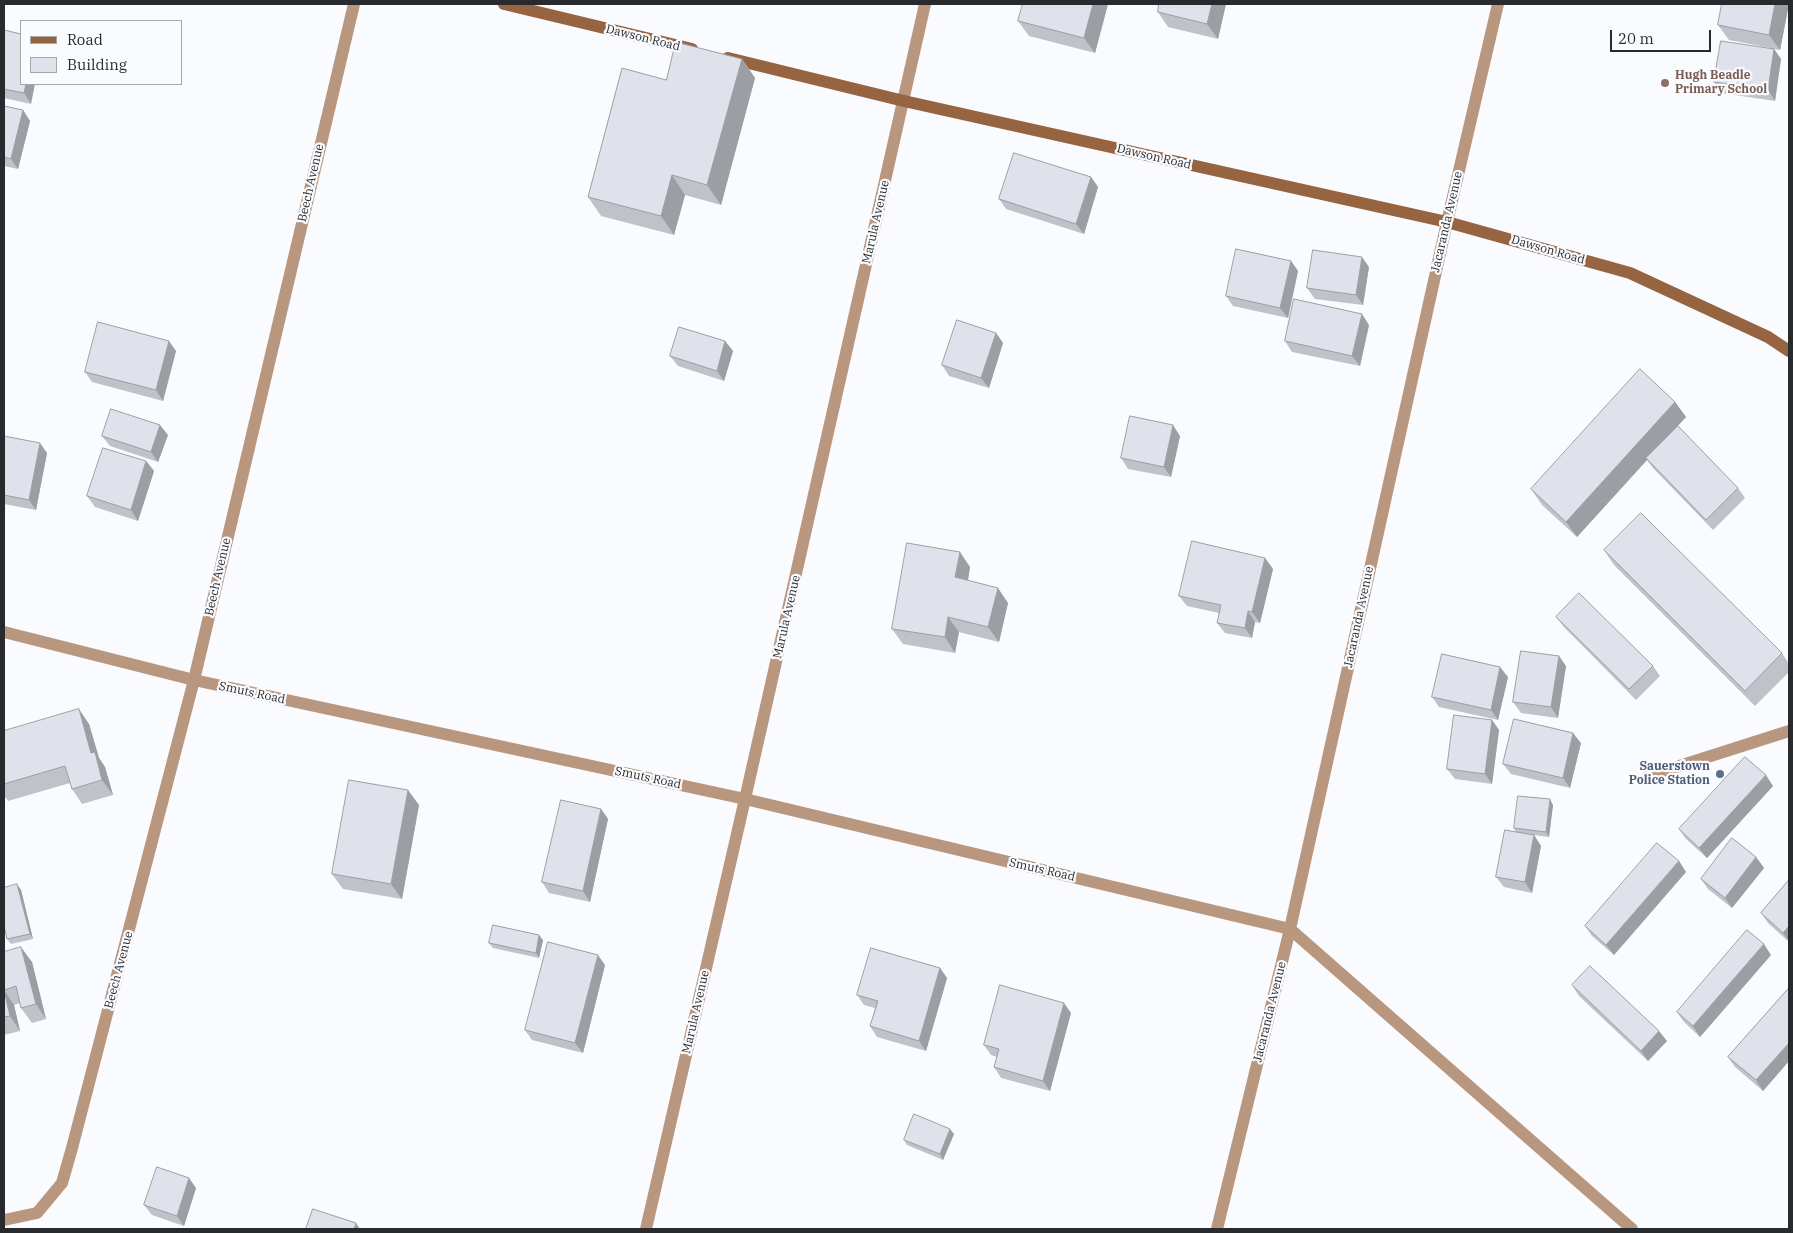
<!DOCTYPE html>
<style>
body{margin:0}
#map{position:relative;width:1793px;height:1233px;overflow:hidden;background:#fafbff;font-family:"IBM Plex Serif",serif}
canvas{display:block}
.frame{position:absolute;inset:0;border:5px solid #292a2d;pointer-events:none}
.legend{position:absolute;left:20px;top:20px;width:162px;height:65px;box-sizing:border-box;background:#fafbff;border:1px solid #a6a7ab;margin:0;padding:6px 9px;list-style:none;font-size:15px;color:#292a2d}
.legend li{display:flex;align-items:center;gap:10px;height:25px}
.legend b{width:25px;border:1px solid #a6a7ab}
.scale{position:absolute;left:1610px;top:30px;width:101px;height:22px;box-sizing:border-box;border:2px solid #292a2d;border-top:0;padding-left:6px;font-size:15px;line-height:18px;white-space:nowrap;color:#292a2d;-webkit-text-stroke:4px #fafbff;paint-order:stroke}
</style>
<div id="map">
<canvas width="1793" height="1233"></canvas>
<div class="frame"></div>
<ul class="legend">
<li><b style="height:6px;background:#966441"></b>Road</li>
<li><b style="height:14px;background:#dfe2eb"></b>Building</li>
</ul>
<div class="scale">20 m</div>
</div>
<script>
const ctx = document.querySelector('canvas').getContext('2d');
ctx.lineJoin = 'round';
function trace(path, color, width, dash) { ctx.strokeStyle = color; ctx.lineWidth = width; ctx.lineCap = dash ? 'butt' : 'round'; ctx.setLineDash(dash || []); ctx.stroke(path); }
function paint(path, color) { ctx.fillStyle = color; ctx.fill(path, 'evenodd'); }
function drawText(font, color, halo, rows, align = 'center') {
  ctx.font = font + ' "IBM Plex Serif",serif'; ctx.lineWidth = 4.5; ctx.setLineDash([]); ctx.textBaseline = 'middle'; ctx.strokeStyle = halo; ctx.fillStyle = color; for (const [text, x, y, turn = 0] of rows) {
    ctx.save(); ctx.translate(x, y); ctx.rotate((+turn || 0) * Math.PI / 180); ctx.textAlign = isNaN(turn) ? turn : align; if (halo) ctx.strokeText(text, 0, 0); ctx.fillText(text, 0, 0); ctx.restore();
  }
}
trace(new Path2D(`
 M1648,776L1789,731`), '#b9967e', 12);
trace(new Path2D(`
 M4,632L194,680L745,799L1290,929L1632,1229
 M4,1220L37,1213L62,1183L72,1148L194,680L354,4
 M646,1229L745,799L925,4
 M1217,1229L1290,929L1447,222L1498,4`), '#b9967e', 12);
trace(new Path2D(`
 M504,4L692,49
 M728,58L904,101L1447,222L1630,273L1768,337L1789,351`), '#966441', 12);
paint(new Path2D(`
 M1108,4L1095,53L1029,36L1018,21Z
 M1156,4H1226L1218,39L1168,27L1158,12L1159,4Z
 M1789,4L1780,50L1774,49L1781,59L1775,101L1721,93L1714,82L1771,48L1729,40L1718,25Z
 M4,30L31,104L4,98Z
 M742,59L755,78L721,205L685,195L674,235L601,216L588,197Z
 M4,106L23,110L30,121L18,169L4,166Z
 M1091,177L1098,187L1084,234L1006,209L999,199Z
 M1291,261L1298,271L1288,318L1233,306L1226,296Z
 M1369,267L1363,305L1315,299L1307,288Z
 M1369,325L1360,366L1292,352L1285,341Z
 M996,333L1003,343L989,388L949,376L942,365Z
 M725,341L733,351L724,381L678,366L670,356Z
 M176,351L163,401L92,382L85,372Z
 M1675,402L1686,417L1670,434L1738,488L1745,498L1713,530L1653,468L1647,460L1577,537L1542,505L1531,489Z
 M168,435L158,462L110,446L102,436Z
 M4,436L47,453L36,510L4,504Z
 M1180,436L1171,477L1128,469L1121,458Z
 M146,461L154,471L138,521L95,507L87,496Z
 M1604,550L1782,653L1789,664V672L1755,706L1614,565Z
 M1265,558L1273,569L1260,623L1255,622L1252,638L1225,633L1217,623L1219,613L1187,606L1179,596Z
 M970,567L968,580L1008,603L999,642L959,632L955,653L903,644L892,629Z
 M1556,617L1653,666L1660,676L1636,700L1564,627Z
 M1566,666L1558,718L1521,713L1513,702Z
 M1508,677L1498,720L1439,707L1432,697Z
 M1492,720L1499,730L1492,784L1455,779L1447,769Z
 M89,724L99,758L105,767L113,795L82,804L72,789L70,783L8,801L4,795V731Z
 M1581,743L1570,788L1511,774L1503,764Z
 M1773,786L1707,858L1686,839L1679,829Z
 M419,805L402,899L343,889L332,874Z
 M1553,805L1549,837L1534,835L1541,846L1532,893L1504,887L1496,877L1516,832L1514,828Z
 M601,809L608,819L590,902L549,893L542,882Z
 M1756,857L1764,868L1732,908L1708,889L1701,879Z
 M1679,861L1686,872L1614,955L1592,936L1585,926Z
 M1789,880V942L1768,923L1761,913Z
 M17,884L21,890L33,939L11,944L7,939Z
 M543,940L539,958L493,948L489,943Z
 M4,952L32,962L46,1019L32,1023L21,1008L20,1003L14,1005L20,1031L4,1035Z
 M1771,955L1700,1037L1684,1022L1677,1012Z
 M605,965L583,1053L532,1040L525,1030Z
 M940,968L947,978L926,1051L877,1037L870,1026L875,1008L864,1005L857,995Z
 M1572,985L1667,1041L1648,1061L1579,996Z
 M1789,988V1061L1763,1091L1735,1067L1728,1057Z
 M1071,1013L1050,1091L1001,1078L994,1067L997,1057L991,1055L984,1045Z
 M954,1134L943,1160L907,1145L904,1140Z
 M196,1188L184,1226L152,1215L144,1205Z`), '#c0c2ca');
paint(new Path2D(`
 M1093,4H1108L1095,53L1084,38Z
 M1212,4H1226L1218,39L1207,24Z
 M1775,4H1789L1780,50L1769,35Z
 M1774,49L1781,59L1775,101L1768,90Z
 M742,59L755,78L721,205L707,185Z
 M26,84H35L31,104L24,93Z
 M23,110L30,121L18,169L11,159Z
 M672,175L685,195L674,235L661,216Z
 M1091,177L1098,187L1084,234L1076,224Z
 M1362,257L1369,267L1363,305L1356,295Z
 M1291,261L1298,271L1288,318L1280,308Z
 M1362,314L1369,325L1360,366L1352,356Z
 M996,333L1003,343L989,388L981,378Z
 M169,341L176,351L163,401L156,390Z
 M725,341L733,351L724,381L717,371Z
 M1675,402L1686,417L1577,537L1566,522Z
 M160,425L168,435L158,462L151,452Z
 M1173,425L1180,436L1171,477L1164,467Z
 M40,443L47,453L36,510L29,500Z
 M146,461L154,471L138,521L131,510Z
 M960,552L970,567L966,593L955,577Z
 M1265,558L1273,569L1260,623L1252,612Z
 M998,588L1008,603L999,642L988,627Z
 M1248,611L1255,622L1252,638L1245,628Z
 M948,617L959,632L955,653L945,637Z
 M1559,656L1566,666L1558,718L1551,707Z
 M1500,667L1508,677L1498,720L1491,710Z
 M79,709L89,724L99,758L105,767L113,795L102,780L91,753Z
 M1492,720L1499,730L1492,784L1485,774Z
 M1573,733L1581,743L1570,788L1563,778Z
 M1766,775L1773,786L1707,858L1699,848Z
 M408,790L419,805L402,899L391,884Z
 M1550,799L1553,805L1549,837L1546,832Z
 M601,809L608,819L590,902L583,891Z
 M1534,835L1541,846L1532,893L1525,882Z
 M1756,857L1764,868L1732,908L1725,898Z
 M1679,861L1686,872L1614,955L1606,945Z
 M17,884L21,890L33,939L30,934Z
 M1789,926V941L1783,933Z
 M539,935L543,940L539,958L536,953Z
 M1764,944L1771,955L1700,1037L1693,1026Z
 M21,947L32,962L46,1019L36,1004Z
 M598,955L605,965L583,1053L575,1043Z
 M940,968L947,978L926,1051L919,1041Z
 M4,990L14,1005L20,1031L10,1016Z
 M1064,1003L1071,1013L1050,1091L1043,1081Z
 M1659,1031L1667,1041L1648,1061L1641,1051Z
 M1789,1043V1061L1763,1091L1756,1080Z
 M950,1129L954,1134L943,1160L940,1154Z
 M189,1178L196,1188L184,1226L177,1216Z
 M356,1223L360,1229H354Z`), '#9c9ea4');
const building = new Path2D(`
 M1023,4H1093L1084,38L1018,21Z
 M1159,4H1212L1207,24L1158,12Z
 M1722,4H1775L1769,35L1718,25Z
 M4,30L21,34V84H26L24,93L4,89Z
 M1721,41L1774,49L1768,90L1714,82Z
 M676,42L742,59L707,185L672,175L661,216L588,197L622,68L666,80Z
 M4,106L23,110L11,159L4,157Z
 M1014,153L1091,177L1076,224L999,199Z
 M1236,249L1291,261L1280,308L1226,296Z
 M1313,250L1362,257L1356,295L1307,288Z
 M1294,299L1362,314L1352,356L1285,341Z
 M957,320L996,333L981,378L942,365Z
 M98,322L169,341L156,390L85,372Z
 M679,327L725,341L717,371L670,356Z
 M1640,369L1675,402L1566,522L1531,489Z
 M111,409L160,425L151,452L102,436Z
 M1130,416L1173,425L1164,467L1121,458Z
 M1678,426L1738,488L1706,520L1646,458Z
 M4,436L40,443L29,500L4,495Z
 M103,448L146,461L131,510L87,496Z
 M1641,513L1782,653L1745,691L1604,550Z
 M1192,541L1265,558L1252,612L1248,611L1245,628L1217,623L1221,605L1179,596Z
 M907,543L960,552L955,577L998,588L988,627L948,617L945,637L892,629Z
 M1579,593L1653,666L1629,689L1556,617Z
 M1521,651L1559,656L1551,707L1513,702Z
 M1442,654L1500,667L1491,710L1432,697Z
 M79,709L91,753L95,752L102,780L72,789L65,766L4,784V731Z
 M1454,715L1492,720L1485,774L1447,769Z
 M1514,719L1573,733L1563,778L1503,764Z
 M1745,757L1766,775L1699,848L1679,829Z
 M349,780L408,790L391,884L332,874Z
 M1518,796L1550,799L1546,832L1514,828Z
 M561,800L601,809L583,891L542,882Z
 M1505,830L1534,835L1525,882L1496,877Z
 M1732,838L1756,857L1725,898L1701,879Z
 M1657,843L1679,861L1606,945L1585,926Z
 M1789,880V926L1783,933L1761,913Z
 M17,884L30,934L7,939L4,926V888Z
 M493,925L539,935L536,953L489,943Z
 M1747,930L1764,944L1693,1026L1677,1012Z
 M548,942L598,955L575,1043L525,1030Z
 M21,947L36,1004L21,1008L16,986L4,990V952Z
 M871,948L940,968L919,1041L870,1026L878,1001L857,995Z
 M1590,966L1659,1031L1641,1051L1572,985Z
 M1000,985L1064,1003L1043,1081L994,1067L999,1049L984,1045Z
 M1789,988V1043L1756,1080L1728,1057Z
 M4,990L10,1016L4,1017Z
 M914,1114L950,1129L940,1154L904,1140Z
 M157,1167L189,1178L177,1216L144,1205Z
 M313,1209L356,1223L354,1229H306Z`);
paint(building, '#dfe2eb');
trace(building, '#9c9ea4', 1);
for (const [x, y, r, color] of [
 [1665,83,5,"#8d6e63"],
 [1720,774,5,"#5c6f8a"]
]) { const dot = new Path2D(); dot.arc(x, y, r, 0, 2 * Math.PI); ctx.fillStyle = color; ctx.fill(dot); trace(dot, '#fafbff', 2); }
drawText('12px', '#292a2d', '#fafbff', [
 ["Dawson Road",643,38,14],
 ["Dawson Road",1154,157,13],
 ["Beech Avenue",311,183,-77],
 ["Marula Avenue",876,222,-77],
 ["Jacaranda Avenue",1447,222,-77],
 ["Dawson Road",1548,250,16],
 ["Beech Avenue",218,577,-77],
 ["Marula Avenue",787,617,-77],
 ["Jacaranda Avenue",1359,617,-78],
 ["Smuts Road",252,693,12],
 ["Smuts Road",648,778,12],
 ["Smuts Road",1042,870,13],
 ["Beech Avenue",119,970,-75],
 ["Marula Avenue",696,1012,-77],
 ["Jacaranda Avenue",1270,1012,-76]
]);
drawText('bold 12px', '#785e54', '#fafbff', [
 ["Hugh Beadle",1675,76],
 ["Primary School",1675,90]
], 'left');
drawText('bold 12px', '#4e5e75', '#fafbff', [
 ["Sauerstown",1710,767],
 ["Police Station",1710,781]
], 'right');
</script>
